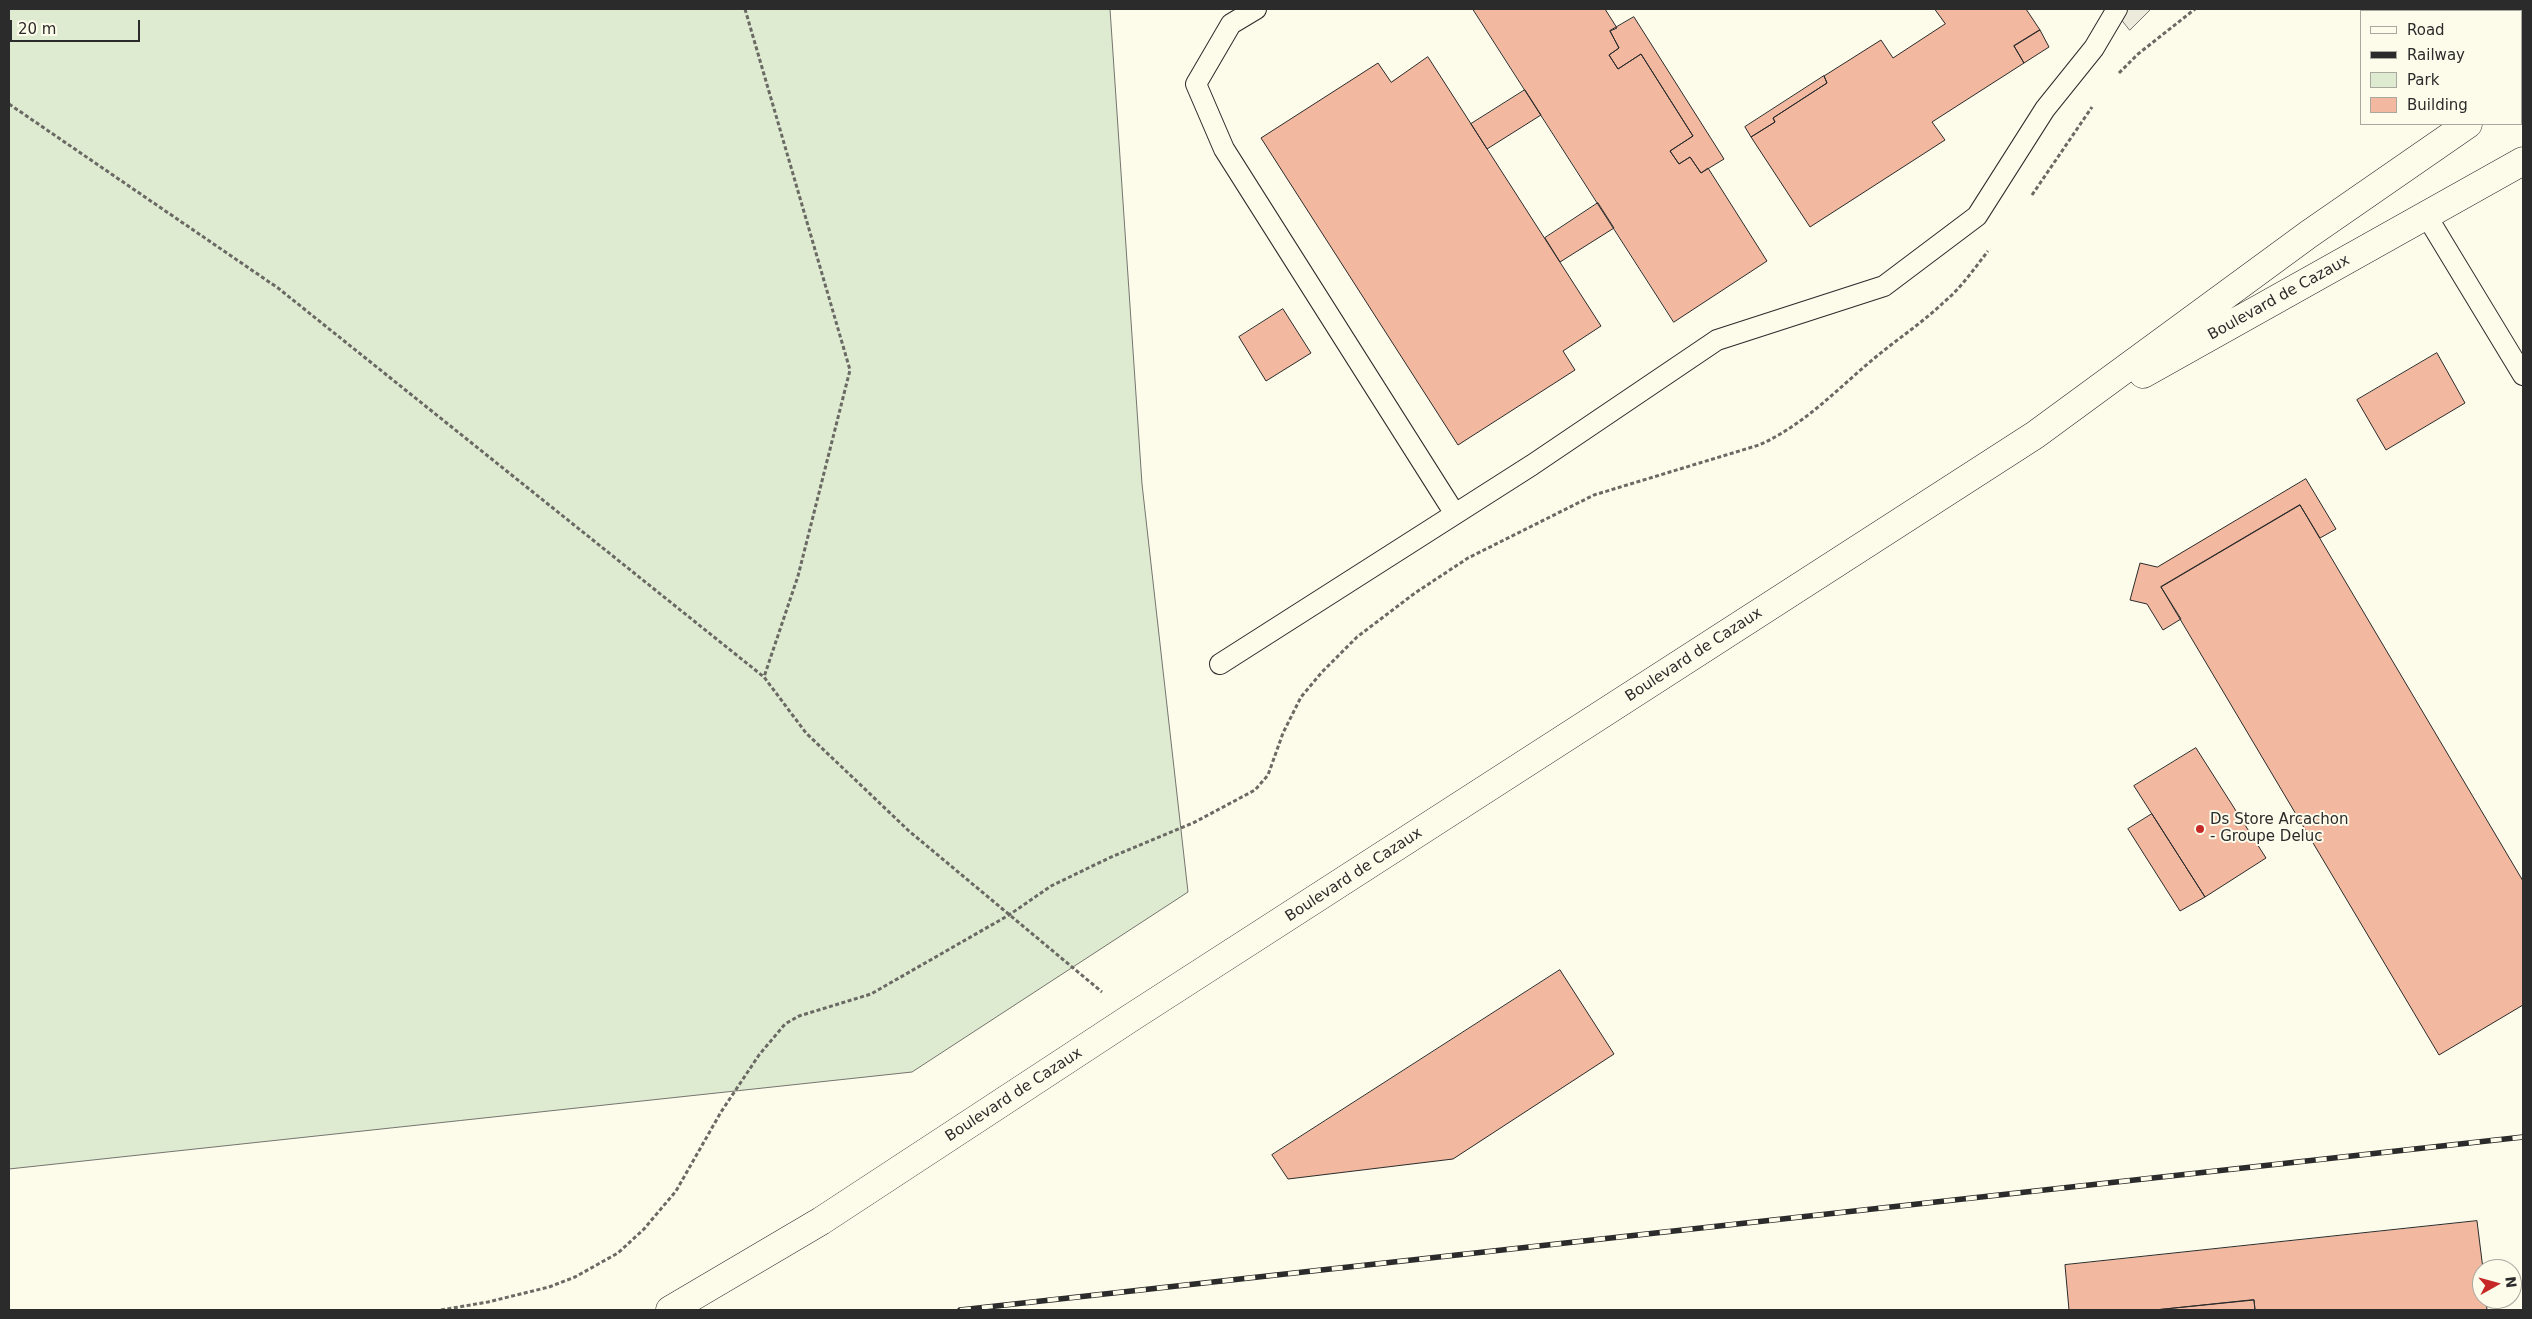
<!DOCTYPE html>
<style>
body{margin:0}
#map{position:relative;width:2532px;height:1319px;overflow:hidden;background:#fdfbea;font-family:"DejaVu Sans",sans-serif}
canvas{display:block}
.frame{position:absolute;inset:0;border:10px solid #2b2b2b;pointer-events:none}
.legend{position:absolute;left:2360px;top:10px;width:162px;height:115px;box-sizing:border-box;background:#fdfbea;border:1px solid #a9a89e;margin:0;padding:6px 9px;list-style:none;font-size:15px;color:#2b2b2b}
.legend li{display:flex;align-items:center;gap:10px;height:25px}
.legend b{width:25px;border:1px solid #a9a89e}
.north{position:absolute;left:2472px;top:1259px;width:50px;height:50px;box-sizing:border-box;background:#fdfbea;border:1px solid #a9a89e;border-radius:50%;rotate:83deg;font-size:14px;font-weight:700;line-height:20px;text-align:center;color:#2b2b2b}
.north::after{content:'';display:block;margin:auto;width:18px;height:22px;background:#c62828;clip-path:polygon(50% 0,100% 100%,50% 72%,0 100%)}
.scale{position:absolute;left:10px;top:20px;width:130px;height:22px;box-sizing:border-box;border:2px solid #2b2b2b;border-top:0;padding-left:6px;font-size:15px;line-height:18px;white-space:nowrap;color:#2b2b2b;-webkit-text-stroke:4px #fdfbea;paint-order:stroke}
</style>
<div id="map">
<canvas width="2532" height="1319"></canvas>
<div class="frame"></div>
<ul class="legend">
<li><b style="height:6px;background:#fdfbea"></b>Road</li>
<li><b style="height:6px;background:#2b2b2b"></b>Railway</li>
<li><b style="height:14px;background:#deebd1"></b>Park</li>
<li><b style="height:14px;background:#f2b8a0"></b>Building</li>
</ul>
<div class="north">N</div>
<div class="scale">20 m</div>
</div>
<script>
const ctx = document.querySelector('canvas').getContext('2d');
ctx.lineJoin = 'round';
function paint(path, color) { ctx.fillStyle = color; ctx.fill(path, 'evenodd'); }
function trace(path, color, width, dash) { ctx.strokeStyle = color; ctx.lineWidth = width; ctx.lineCap = dash ? 'butt' : 'round'; ctx.setLineDash(dash || []); ctx.stroke(path); }
function drawText(font, color, halo, rows, align = 'center') {
  ctx.font = font + ' "DejaVu Sans",sans-serif'; ctx.lineWidth = 4; ctx.setLineDash([]); ctx.textBaseline = 'middle'; ctx.strokeStyle = halo; ctx.fillStyle = color; for (const [text, x, y, turn = 0] of rows) {
    ctx.save(); ctx.translate(x, y); ctx.rotate((+turn || 0) * Math.PI / 180); ctx.textAlign = isNaN(turn) ? turn : align; if (halo) ctx.strokeText(text, 0, 0); ctx.fillText(text, 0, 0); ctx.restore();
  }
}
const green = new Path2D(`
 M9,9H1110L1142,484L1188,892L912,1072L9,1169Z`);
paint(green, '#deebd1');
trace(green, '#74746e', 1);
const parking = new Path2D(`
 M2113,9H2151L2130,30Z`);
paint(parking, '#eceadb');
trace(parking, '#74746e', 1);
const building = new Path2D(`
 M1473,9H1605L1617,28L1610,31L1619,48L1609,55L1618,69L1641,54L1693,136L1670,151L1679,164L1690,157L1701,173L1708,168L1767,261L1674,322Z
 M1935,9H2026L2040,30L2014,46L2024,63L1932,122L1945,140L1810,227L1751,137L1775,122L1773,118L1827,83L1824,76L1881,40L1893,58L1945,24Z
 M1634,17L1724,159L1701,173L1690,157L1679,164L1670,151L1693,136L1641,54L1618,69L1609,55L1619,48L1610,31Z
 M2040,30L2049,47L2024,63L2014,46Z
 M1428,57L1601,326L1563,351L1575,370L1458,445L1261,138L1378,63L1391,82Z
 M1824,76L1827,83L1773,118L1775,122L1751,137L1745,127Z
 M1525,90L1541,115L1487,149L1471,124Z
 M1598,203L1614,228L1560,262L1545,238Z
 M1283,309L1311,353L1266,381L1239,337Z
 M2437,353L2465,403L2386,450L2357,400Z
 M2306,479L2336,529L2320,538L2300,505L2161,587L2181,619L2163,630L2147,604L2130,600L2140,563L2157,567Z
 M2300,505L2523,881V1005L2439,1055L2161,587Z
 M2196,748L2266,858L2205,897L2134,786Z
 M2152,814L2205,897L2180,911L2128,829Z
 M1560,970L1614,1054L1453,1159L1288,1179L1272,1155Z
 M2477,1221L2483,1269L2482,1299H2486L2487,1310H2255L2254,1300L2155,1310H2069L2065,1265Z
 M2254,1300L2255,1310H2155Z`);
paint(building, '#f2b8a0');
trace(building, '#2b2b2b', 1);
const lane = new Path2D(`
 M1256,9L1231,24L1196,84L1224,149L1455,514
 M2426,215L2523,375
 M1220,664L1532,465L1717,340L1884,286L1977,216L2045,109L2094,48L2117,9`);
const secondary = new Path2D(`
 M2521,87L2523,85
 M2143,374L2523,161
 M670,1310L821,1221L1132,1017L2035,435L2309,234L2468,124`);
trace(lane, '#2b2b2b', 22);
trace(secondary, '#2b2b2b', 29);
trace(new Path2D(`
 M745,9L850,370L798,576L764,677L806,733L909,831L1102,992
 M2119,73L2138,54L2195,9
 M9,104L278,288L764,677
 M2032,195L2092,107
 M441,1310L488,1302L549,1287L575,1277L618,1253L644,1229L676,1191L721,1112L759,1055L785,1024L799,1016L871,994L1009,915L1051,886L1109,858L1195,822L1255,790L1268,775L1283,733L1301,697L1322,672L1357,637L1415,593L1468,558L1594,495L1759,445C1806,424 1838,388 1877,356C1899,338 1923,322 1943,303C1961,288 1974,269 1988,251`), '#6a6964', 3, [4, 2.5]);
trace(lane, '#fdfbea', 20);
trace(secondary, '#fdfbea', 28);
const rail = new Path2D(`
 M960,1310L2523,1137`);
trace(rail, '#2b2b2b', 5.5);
trace(rail, '#fdfbea', 4, [11]);
for (const [x, y, r, color] of [
 [2200,829,5,"#c62828"]
]) { const dot = new Path2D(); dot.arc(x, y, r, 0, 2 * Math.PI); ctx.fillStyle = color; ctx.fill(dot); trace(dot, '#fdfbea', 2); }
drawText('15px', '#2b2b2b', '#fdfbea', [
 ["Boulevard de Cazaux",2279,298,-29],
 ["Boulevard de Cazaux",1694,655,-33],
 ["Boulevard de Cazaux",1354,875,-33],
 ["Boulevard de Cazaux",1014,1095,-33]
]);
drawText('15px', '#2b2b2b', '#fdfbea', [
 ["Ds Store Arcachon",2210,820],
 ["- Groupe Deluc",2210,837]
], 'left');
</script>
